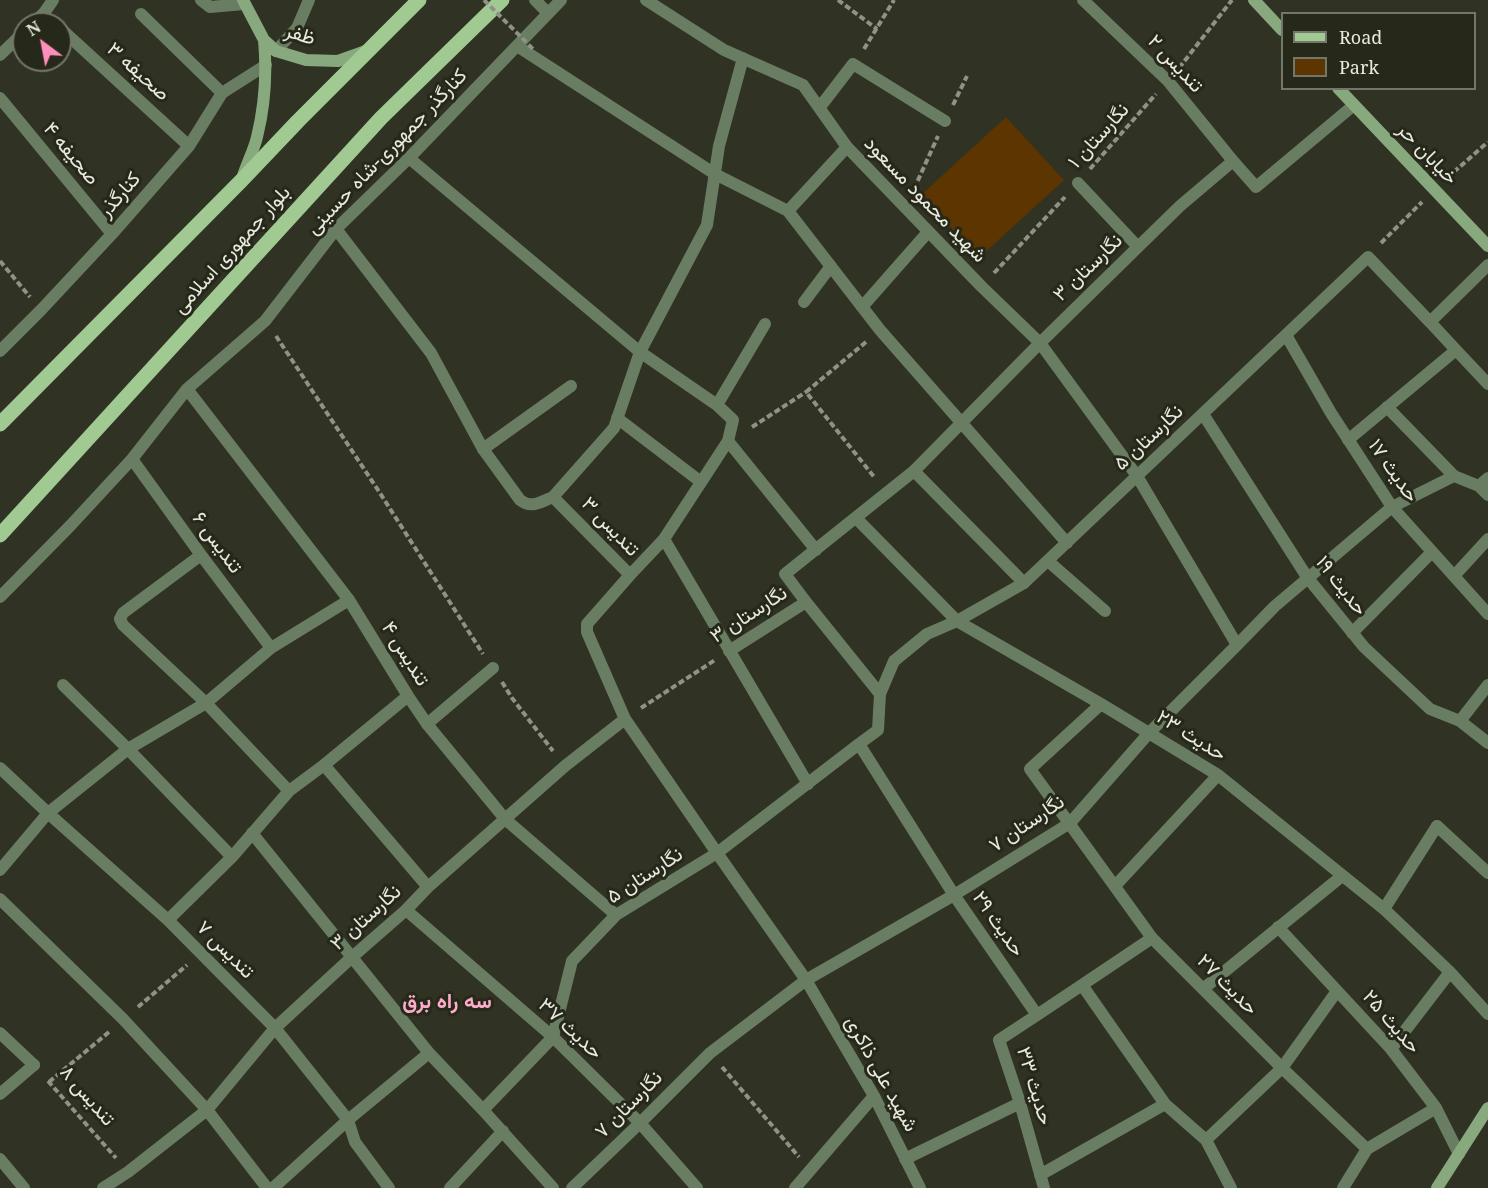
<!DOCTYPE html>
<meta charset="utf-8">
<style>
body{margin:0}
#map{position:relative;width:1488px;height:1188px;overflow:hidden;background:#303223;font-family:"Noto Serif",serif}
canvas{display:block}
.legend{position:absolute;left:1281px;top:12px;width:195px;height:78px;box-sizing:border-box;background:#262819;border:2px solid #747669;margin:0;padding:8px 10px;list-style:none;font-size:18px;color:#e8eae0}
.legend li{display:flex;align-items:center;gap:12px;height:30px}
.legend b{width:30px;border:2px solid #747669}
.north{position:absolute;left:12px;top:12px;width:60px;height:60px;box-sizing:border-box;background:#262819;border:2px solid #747669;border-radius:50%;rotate:328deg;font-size:16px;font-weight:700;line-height:24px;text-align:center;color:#e8eae0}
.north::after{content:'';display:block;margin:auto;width:21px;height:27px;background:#fe8ebb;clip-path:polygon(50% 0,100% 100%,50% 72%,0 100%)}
</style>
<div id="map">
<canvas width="1488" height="1188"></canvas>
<ul class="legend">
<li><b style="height:8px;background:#a0ca92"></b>Road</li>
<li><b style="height:16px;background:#5c3500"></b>Park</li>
</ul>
<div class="north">N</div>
</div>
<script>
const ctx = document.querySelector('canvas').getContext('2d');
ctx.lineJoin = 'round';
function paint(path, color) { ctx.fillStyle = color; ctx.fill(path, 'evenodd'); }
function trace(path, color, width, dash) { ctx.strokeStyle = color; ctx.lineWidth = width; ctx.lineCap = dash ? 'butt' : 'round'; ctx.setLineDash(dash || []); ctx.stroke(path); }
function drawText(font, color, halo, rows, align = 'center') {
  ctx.font = font + ' "Noto Serif",Vazirmatn,serif'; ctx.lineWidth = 6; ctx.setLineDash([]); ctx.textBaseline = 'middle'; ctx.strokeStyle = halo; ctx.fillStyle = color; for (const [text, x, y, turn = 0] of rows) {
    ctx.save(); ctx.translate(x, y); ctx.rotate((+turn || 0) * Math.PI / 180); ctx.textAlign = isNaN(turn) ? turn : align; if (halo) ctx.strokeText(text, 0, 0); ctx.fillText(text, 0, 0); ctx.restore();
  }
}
paint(new Path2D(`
 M1006,117L1064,180L979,258L921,195Z`), '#5c3500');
trace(new Path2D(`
 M838,0L877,29
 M864,49L894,0
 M1179,68L1232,0
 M953,105L967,76
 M1090,169L1156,94
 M1447,178L1488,142
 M914,189L938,136
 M1381,243L1422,202
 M0,261L30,297
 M994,273L1065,197
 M276,336L378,490L483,654
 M866,342L806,392L875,478
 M752,427L806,392
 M502,682L512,698L553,751
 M641,708L715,660
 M138,1007L187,965
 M722,1067L799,1157
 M48,1081L116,1158
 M49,1082L109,1032`), '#909286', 4, [6, 3]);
trace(new Path2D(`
 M483,449L571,386
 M914,471L1024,583
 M1460,721L1488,685
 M427,724L493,668
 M1384,909L1437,826
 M0,1094L34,1065`), '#697d62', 12);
trace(new Path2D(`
 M201,0L210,7L244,4
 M535,0L548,13
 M646,0L724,50L803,85L847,147L981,286L1040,343L1137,476L1237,645
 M1083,0L1168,81L1233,161
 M141,14L222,93
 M32,24L44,13L53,0
 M60,28L189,146
 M517,46L715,174L788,211L880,330L1067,543
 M276,51L297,28L309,0
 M0,55L24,32
 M0,98L112,234
 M820,107L853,64L945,121
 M409,158L640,352L717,405L733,420L728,441L816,550
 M1078,183L1138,247
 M788,211L847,147
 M336,229L431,353L483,449L520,500C532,509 540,502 553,497L630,575L587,624V632L625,719L717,853L806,980L874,1096L920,1188
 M804,302L831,266
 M862,307L928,232
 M1286,335L1331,413L1392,507L1488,614
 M1456,350L1488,384
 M0,351L41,310L112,234L189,146L222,93L266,65
 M187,389L349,600L408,696L427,724L505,819L616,915
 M717,405L765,324
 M1387,407L1454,476
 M1203,414L1307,577L1364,647L1430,709L1460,721L1488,743
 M617,418L701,482
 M1348,440L1456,350L1430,322L1488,265
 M132,459L201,555L271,648
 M1479,486L1488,495
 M553,497L614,428L640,352L707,225L719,146L743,58
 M856,518L957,621L1101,704L1218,775L1384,909L1450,972L1488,1014
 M664,539L808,784
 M201,555L123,613L120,619L123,625L206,703L289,791
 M1048,561L1105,611
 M630,575L664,539L728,441
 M1454,576L1488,539
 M0,597L70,526L132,459L187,389L265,321L336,229L409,158L561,0
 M806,602L880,694L878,730L859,744L954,895L1037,1015L1082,985L1165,1104L1206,1140L1231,1188
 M1352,633L1432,552
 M729,651L806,602L785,574L914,471L1040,343L1138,247L1180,206L1233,161L1256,187L1354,105
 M63,685L128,749L232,857
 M880,694L894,661L927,634L957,621L1024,583L1368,257L1430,322
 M1101,704L1030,769L1152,938L1282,1068L1367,1149L1436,1108
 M324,765L428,887
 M0,768L48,813L168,920L275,1028L348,1120L355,1142L389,1188
 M1437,826L1488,873
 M252,833L429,1053L483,1110L553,1188
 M0,870L48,813L128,749L206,703L271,648L349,600
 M1115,886L1218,775
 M0,899L123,1019L207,1110L267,1188
 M406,910L553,1037L640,1123L697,1188
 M168,920L232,857L289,791L324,765L408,696
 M1278,927L1391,1049L1436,1108L1459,1154
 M1082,985L1152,938
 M1203,989L1342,876
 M1037,1015L999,1040L1020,1103L1044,1188
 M0,1033L34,1065
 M1391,1049L1450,972
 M483,1110L553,1037L572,961L616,915L717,853L859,744
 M1206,1140L1282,1068L1337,991
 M0,1159L24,1188
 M905,1159L1020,1103
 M1040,1175L1165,1104
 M103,1188L128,1172L207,1110L275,1028L351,958L406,910L428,887L505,819L565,766L625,719
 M273,1188L348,1120L429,1053
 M450,1188L503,1131
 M572,1188L640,1123L710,1053L806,980L954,895L1070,823L1149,733L1237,645L1275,606L1392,507L1454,476L1479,486L1488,478
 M795,1188L874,1096
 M1343,1188L1367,1149`), '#697d62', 12);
trace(new Path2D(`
 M243,0L264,40L276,51L306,60L338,61L366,51
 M1254,0L1282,30
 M1338,88L1488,246
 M243,176C247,163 254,150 257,137C265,105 267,73 264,40
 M1437,1188L1488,1108`), '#88a97d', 12);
trace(new Path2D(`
 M0,424L241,181L298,121L419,0
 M0,535L381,118L502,0`), '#a0ca92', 15);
trace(new Path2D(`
 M484,0L533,49`), '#909286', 4, [6, 3]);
drawText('20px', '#e8eae0', '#262819', [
 ["ظفر",300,35,17],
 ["تندیس ۲",1175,64,47],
 ["صحیفه ۳",138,72,42],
 ["نگارستان ۱",1099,136,-48],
 ["کنارگذر جمهوری-شاه حسینی",387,152,-46],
 ["صحیفه ۴",71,154,50],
 ["خیابان حر",1427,154,46],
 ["کنارگذر",120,195,-49],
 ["شهید محمود مسعود",925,200,46],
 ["بلوار جمهوری اسلامی",232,250,-48],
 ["نگارستان ۳",1088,268,-44],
 ["نگارستان ۵",1149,438,-43],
 ["حدیث ۱۷",1393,471,55],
 ["تندیس ۳",610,527,46],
 ["تندیس ۶",217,543,54],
 ["حدیث ۱۹",1341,586,52],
 ["نگارستان ۳",749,615,-33],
 ["تندیس ۴",405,654,58],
 ["حدیث ۲۳",1191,736,32],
 ["نگارستان ۷",1027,824,-34],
 ["نگارستان ۵",645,876,-33],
 ["نگارستان ۳",366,918,-42],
 ["حدیث ۲۹",998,924,55],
 ["تندیس ۷",225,950,45],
 ["حدیث ۲۷",1227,985,45],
 ["حدیث ۲۵",1391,1022,49],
 ["حدیث ۳۷",570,1029,43],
 ["شهید علی ذاکری",881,1074,61],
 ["حدیث ۳۳",1034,1086,73],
 ["تندیس ۸",87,1096,49],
 ["نگارستان ۷",629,1105,-45]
]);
drawText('bold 21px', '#fcacca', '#262819', [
 ["سه راه برق",447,1002]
]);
</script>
